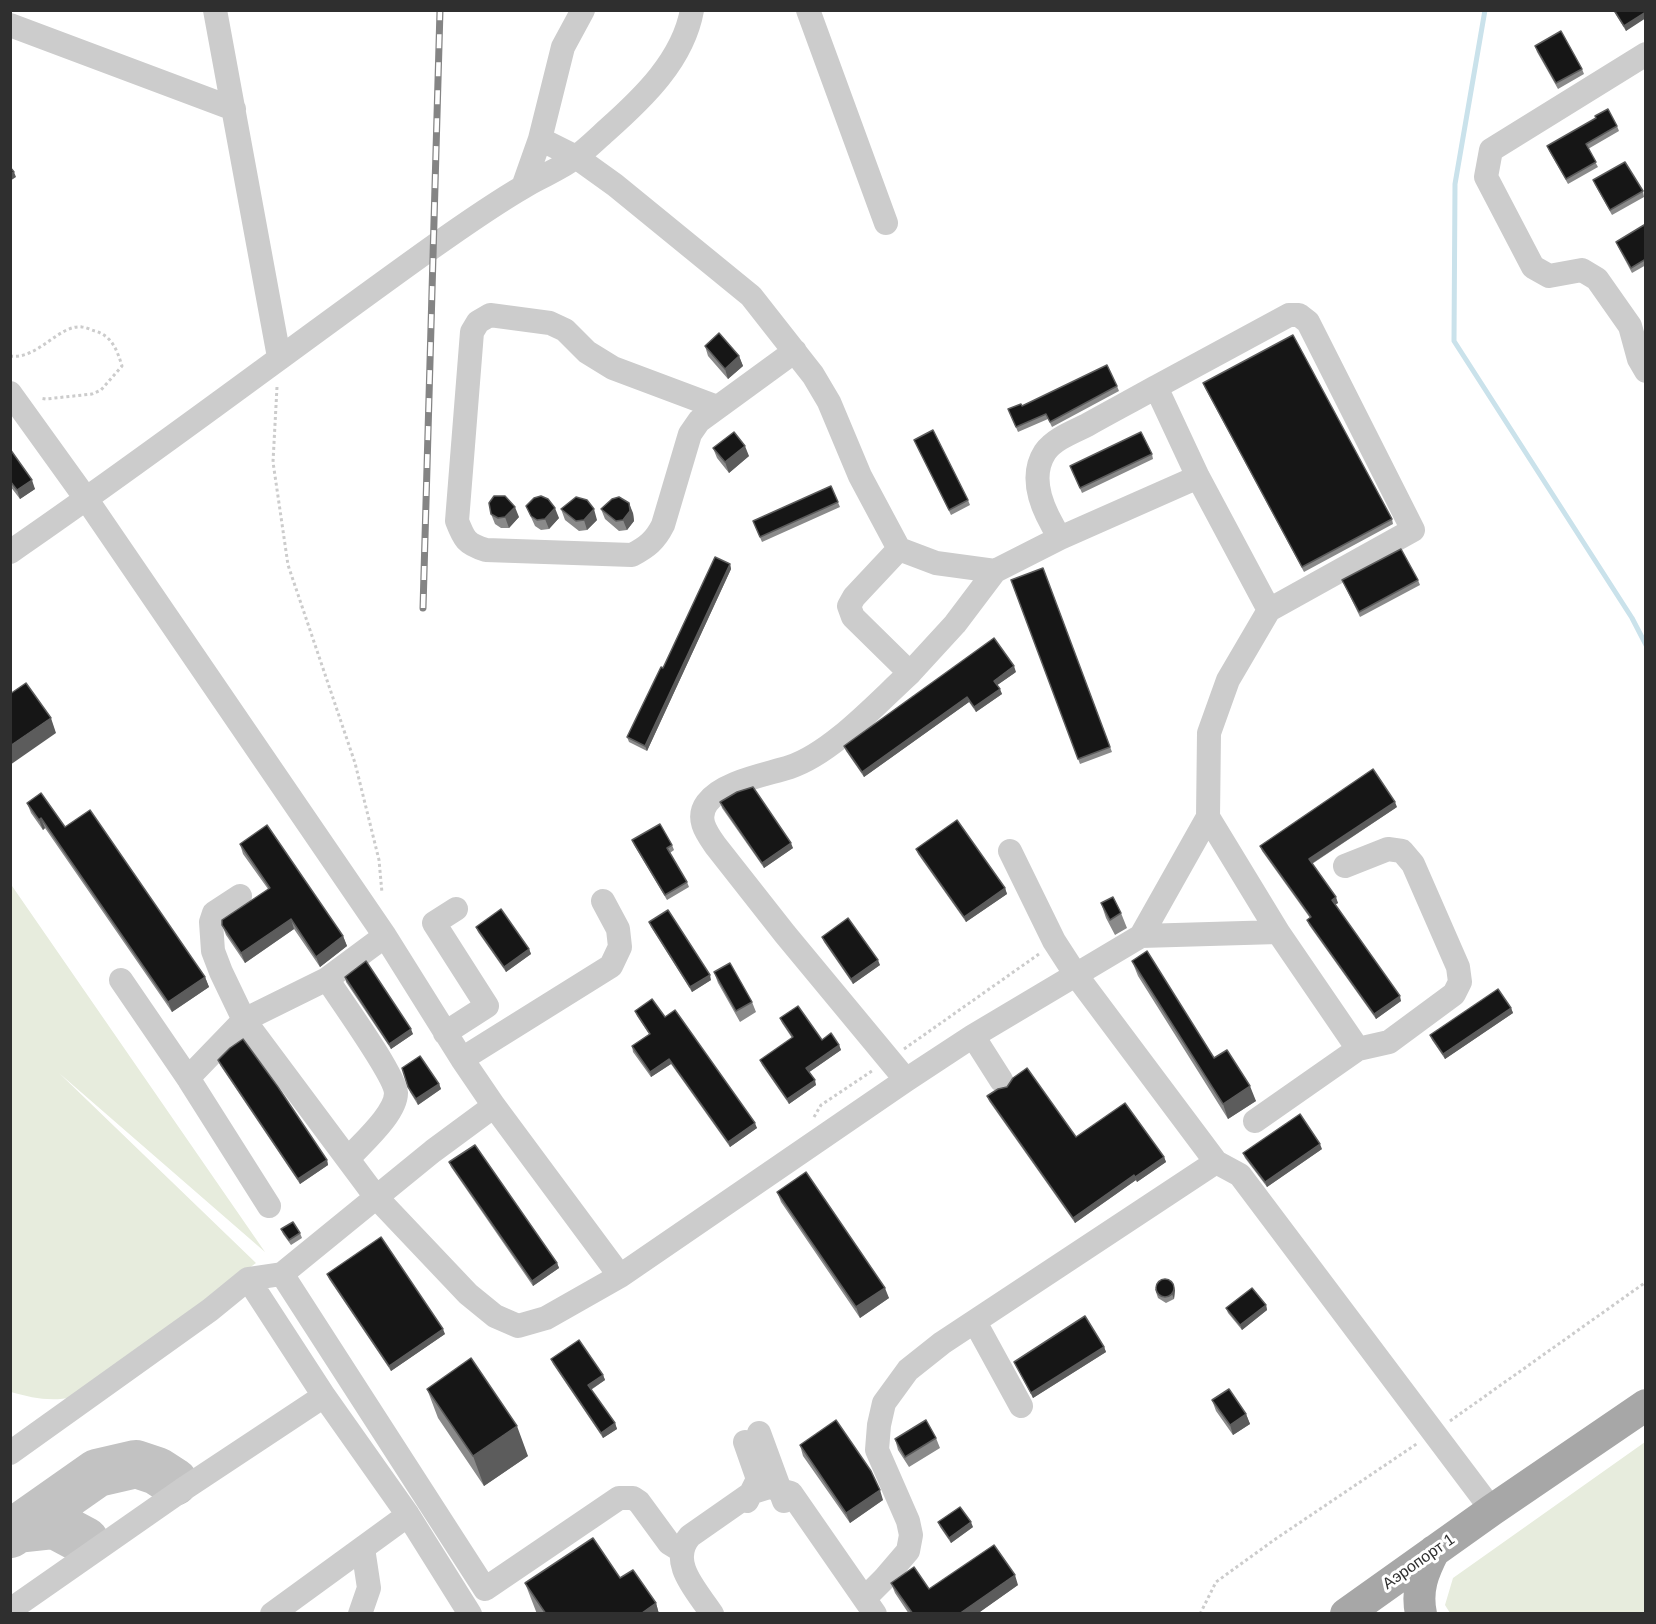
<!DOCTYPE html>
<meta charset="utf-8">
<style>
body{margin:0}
#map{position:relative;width:1656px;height:1624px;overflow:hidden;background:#fff;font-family:Helvetica,sans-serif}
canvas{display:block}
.frame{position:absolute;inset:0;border:12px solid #2f2f2f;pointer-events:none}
</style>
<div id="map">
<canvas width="1656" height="1624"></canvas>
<div class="frame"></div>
</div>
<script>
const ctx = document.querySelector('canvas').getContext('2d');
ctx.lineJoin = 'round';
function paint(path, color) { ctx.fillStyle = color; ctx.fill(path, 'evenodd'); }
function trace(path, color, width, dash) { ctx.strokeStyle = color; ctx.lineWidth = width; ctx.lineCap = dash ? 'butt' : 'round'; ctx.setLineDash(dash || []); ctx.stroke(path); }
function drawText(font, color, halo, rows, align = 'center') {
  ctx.font = font + ' Helvetica,sans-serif'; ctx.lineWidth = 6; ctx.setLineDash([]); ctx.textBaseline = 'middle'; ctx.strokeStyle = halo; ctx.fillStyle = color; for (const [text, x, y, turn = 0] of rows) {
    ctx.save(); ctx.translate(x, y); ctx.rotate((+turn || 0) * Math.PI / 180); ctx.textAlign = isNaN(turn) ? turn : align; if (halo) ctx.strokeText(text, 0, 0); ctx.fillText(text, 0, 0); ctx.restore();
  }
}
paint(new Path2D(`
 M10,883L265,1252L59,1073L256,1263L73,1397C51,1402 32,1398 11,1392Z
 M1645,1442V1613H1450L1445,1605L1453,1578Z`), '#e7ecdd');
trace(new Path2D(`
 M1485,10L1455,184L1454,341L1632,618L1646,645`), '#cae2eb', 5);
trace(new Path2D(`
 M18,1529L55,1525L85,1541
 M10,1534L97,1473L136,1464L157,1471L174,1482`), '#c2c2c2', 48);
trace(new Path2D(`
 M10,356C38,360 59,324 82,327C86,327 91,330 95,331C112,336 117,350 122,366L101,390L92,394L46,399L40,398
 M277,387L273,462L288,565L355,763L379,860L382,893
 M904,1049L1039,954
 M814,1117L821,1105L872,1071
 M1450,1421L1646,1282
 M1200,1614L1216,1582L1274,1540L1418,1443`), '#ccc', 3, [3, 3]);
trace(new Path2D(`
 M215,10L279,357
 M808,10L886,223
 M10,25L234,109
 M1646,54L1491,150L1486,177L1533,267L1549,276L1582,270L1597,279L1630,326L1639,359L1646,371
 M540,139L576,157L615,185L751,296L813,375L829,402L860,476L899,549L854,597L849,606L853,617L910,673C877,703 832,753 790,767C765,775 722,782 707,803C696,818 706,832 715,845L785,934L906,1080
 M523,187L540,139L563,47L583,10
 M10,393L87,500L385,936L462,1059L494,1106L620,1276
 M717,407L613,368L587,352L565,330L550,323L490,315L478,322L472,332L457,521C464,539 466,544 486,550L632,555C647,547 655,541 663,525L690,434L699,421L795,351
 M1060,538L1198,477
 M899,549L936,563L995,571
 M10,552C153,454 290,349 430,249C461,227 492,205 525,186C541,176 561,169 576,157C587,149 597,139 607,130C643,98 683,60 692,10
 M910,673L955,624L995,571L1060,538C1045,514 1027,480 1045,452C1054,439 1073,432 1087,425C1110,412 1133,400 1156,387
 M1208,817L1278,932
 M1010,851L1054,941L1076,975L1216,1162L1240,1175L1492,1510
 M240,896L214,913L211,922L213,951L221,972L244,1020L376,1197L468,1294L495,1316L518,1326L546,1318L620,1276L906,1080L973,1036L1141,936L1208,817L1209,733L1228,680L1269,610L1413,530L1308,322L1299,315H1289L1156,387L1198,477L1269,610
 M1141,936L1278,932L1358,1049
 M327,979C340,999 395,1075 396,1093C396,1114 361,1144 348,1159
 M121,980L188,1078L269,1206
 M445,1033L487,1006L434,923L456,909
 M973,1036L1001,1080
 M462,1059L611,966L620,947L618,929L603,901
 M188,1078L244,1020L327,979L385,936
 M1255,1121L1358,1049L1389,1042L1454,994L1460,982L1458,967L1413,864L1402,851L1388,849L1345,866
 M282,1274L485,1589L619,1498H633L639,1502L669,1543L682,1551
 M248,1279L324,1396L408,1515L470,1614
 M975,1322L1021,1406
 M759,1433L784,1501
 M745,1442L758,1479L747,1501
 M10,1453L210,1310L248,1279L282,1274L433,1151L494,1106
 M865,1598L884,1579L908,1551L911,1535L908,1521L877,1450L879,1425L884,1403L908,1370L942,1343L1216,1162
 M10,1610L182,1490L324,1396
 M272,1614L408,1515
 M360,1614L369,1588L363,1548
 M712,1614C698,1592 667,1562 690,1536L753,1492L769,1487L791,1493L875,1614`), '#ccc', 24);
trace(new Path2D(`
 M1346,1614L1492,1510L1646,1405
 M1421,1614C1416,1590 1423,1572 1434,1551`), '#a7a7a7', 32);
const rail = new Path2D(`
 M423,608L440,10`);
trace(rail, '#848484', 7);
trace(rail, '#fff', 4.5, [14]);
paint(new Path2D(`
 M1613,10H1646L1626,31Z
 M1535,46L1582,69L1584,74L1558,89L1537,52Z
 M1617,126L1619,131L1588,149L1598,167L1568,184L1549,151L1547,146Z
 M1593,180L1643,191L1644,197L1612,215L1595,185Z
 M1646,228V265L1632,273L1618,247L1616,242Z
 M705,346L739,356L743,366L728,379L708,356Z
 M1203,383L1392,519L1393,524L1304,572L1205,388Z
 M1117,386L1119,391L1052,427L1048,419L1018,432L1008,409Z
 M914,440L968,500L970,505L951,515Z
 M713,448L749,456L729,473L717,458Z
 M10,449L35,489L20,499L10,486Z
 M1152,454L1153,459L1082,493L1070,466Z
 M831,486L840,507L762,542L753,521Z
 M526,506L559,518L549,529L541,530L535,526Z
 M561,509L597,520L587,530L579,531L565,520Z
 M601,509L633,513L634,521L627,530L619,531L605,519Z
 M491,514L519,517L509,528H501L495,524Z
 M730,564L731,569L647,751L629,742L627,737L663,668Z
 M1043,568L1112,752L1080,764L1011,580Z
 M1342,580H1418L1420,585L1360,617Z
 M1016,672L997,685L1002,694L976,712L969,702L864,777L846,751L844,746Z
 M720,802L793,848L764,868L722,808Z
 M27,803L65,827L205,977L209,987L172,1012L45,828L43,830L31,813Z
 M1397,807L1312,864L1338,903L1335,905L1401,1001L1376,1019L1309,925L1307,920L1310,918L1262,851L1260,846Z
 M632,840L672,845L674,850L670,853L687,882L689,887L667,900L634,845Z
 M240,844L343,936L347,946L320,967L294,929L245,963L226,935L222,925L268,889L243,854Z
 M916,849L1005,888L1007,894L966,922L918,854Z
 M1101,903L1121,913L1127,928L1115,935L1106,918Z
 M649,922L711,980L692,992L651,927Z
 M476,927L529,949L531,954L506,972L478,932Z
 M822,937L880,965L853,984L824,942Z
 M1132,961L1214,1058L1256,1101L1228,1119L1138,976Z
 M714,972L752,1002L756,1012L740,1022L718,983Z
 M345,977L413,1034L391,1049L346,982Z
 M1511,1008L1513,1013L1445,1059L1432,1040L1430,1035Z
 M635,1011L665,1017L757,1128L730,1147L671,1064L651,1077L633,1052L632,1046L649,1034L637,1016Z
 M780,1018L822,1040L839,1045L841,1050L809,1072L816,1085L789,1104L762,1065L760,1060L792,1038L782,1023Z
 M218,1060L327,1160L328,1165L300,1184L220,1065Z
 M402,1068L439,1084L441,1089L418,1105L410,1092Z
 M987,1096L1076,1137L1164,1157L1166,1162L1137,1182L1136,1180L1075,1223L989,1101Z
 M1322,1149L1267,1187L1245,1158L1243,1153Z
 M449,1162L557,1263L559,1268L533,1286L451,1167Z
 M777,1192L889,1298L860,1318L781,1202Z
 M281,1229L300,1233L302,1238L291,1245L283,1234Z
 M327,1274L445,1334L391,1371L329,1279Z
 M1155,1289L1175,1290L1174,1299L1166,1303L1158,1298Z
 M1266,1305L1267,1310L1242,1330L1228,1313L1226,1308Z
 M1104,1347L1106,1352L1033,1398L1014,1362Z
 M551,1359L603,1375L605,1380L591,1390L615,1423L617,1429L603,1438L553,1364Z
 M427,1389L528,1456L484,1486L438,1418Z
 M1212,1400L1246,1414L1250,1424L1233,1435L1216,1411Z
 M936,1438L940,1448L909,1467L898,1450L895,1439Z
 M800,1445L883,1500L850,1523L803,1456Z
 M938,1522L973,1527L951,1543L940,1527Z
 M620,1578L656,1603L659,1614H537L525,1583Z
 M891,1583L929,1589L1018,1585L977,1614H909L895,1593Z`), '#8a8a8a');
paint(new Path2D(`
 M1646,12V18L1626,31L1624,26Z
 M14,172L16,177L10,181V174Z
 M739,356L743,366L728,379L725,369Z
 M745,446L749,456L729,473L725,462Z
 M32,480L35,489L20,499L17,490Z
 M629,503L633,513L634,521L627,530L623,520Z
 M515,507L519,517L509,528L505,517Z
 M555,508L559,518L549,529L545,519Z
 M594,509L597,520L587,530L584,520Z
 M730,564L731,569L647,751L645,746Z
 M1014,666L1016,672L996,686L994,681Z
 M1000,689L1002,694L976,712L974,707Z
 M967,697L969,702L864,777L862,772Z
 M51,718L56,733L10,765V746Z
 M1395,802L1397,807L1311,864L1309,859Z
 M41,818L45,828L43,830L39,820Z
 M791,843L793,848L764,868L762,863Z
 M1005,888L1007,894L966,922L964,917Z
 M1336,897L1338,903L1334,905L1332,900Z
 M291,919L294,929L245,963L241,953Z
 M343,936L347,946L320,967L316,957Z
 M529,949L531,954L506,972L504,967Z
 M878,960L880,965L853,984L851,979Z
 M710,975L711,980L692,992L690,987Z
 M205,977L209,987L172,1012L168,1002Z
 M1400,996L1401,1001L1376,1019L1374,1014Z
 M1511,1008L1513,1013L1445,1059L1443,1054Z
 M411,1029L413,1034L391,1049L389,1044Z
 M839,1045L841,1050L808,1073L806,1068Z
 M669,1059L671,1064L651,1077L650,1072Z
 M815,1080L816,1085L789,1104L787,1099Z
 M439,1084L441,1089L418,1105L416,1099Z
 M1250,1086L1256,1101L1228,1119L1223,1104Z
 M755,1123L757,1128L730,1147L728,1142Z
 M1320,1144L1322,1149L1267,1187L1265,1182Z
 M1164,1157L1166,1162L1137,1182L1135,1177Z
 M327,1160L328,1165L300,1184L298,1179Z
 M1134,1175L1136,1180L1075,1223L1073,1218Z
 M557,1263L559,1268L533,1286L532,1281Z
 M1173,1285L1175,1290L1174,1299L1172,1294Z
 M885,1288L889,1298L860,1318L856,1307Z
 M1266,1305L1267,1310L1242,1330L1240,1325Z
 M443,1329L445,1334L391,1371L389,1366Z
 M1104,1347L1106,1352L1033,1398L1031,1393Z
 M603,1375L605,1380L590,1390L588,1385Z
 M1246,1414L1250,1424L1233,1435L1230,1425Z
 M615,1423L617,1429L603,1438L601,1433Z
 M517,1426L528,1456L484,1486L473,1456Z
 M880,1490L883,1500L850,1523L846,1513Z
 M971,1522L973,1527L951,1543L949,1538Z
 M1015,1575L1018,1585L977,1614H959Z
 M656,1603L659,1614H642V1613Z`), '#5c5c5c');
const building = new Path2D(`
 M1614,10H1646V12L1624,26Z
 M1561,31L1582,69L1556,83L1535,46Z
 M1608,109L1617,126L1586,144L1596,162L1566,179L1547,146L1596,118L1595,116Z
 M1625,162L1643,191L1610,210L1593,180Z
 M10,167L14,172L10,174Z
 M1644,225L1646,228V259L1631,268L1616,242Z
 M719,333L739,356L725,369L705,346Z
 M1293,335L1392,519L1302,567L1203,383Z
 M1107,365L1117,386L1050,422L1046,414L1016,427L1008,409L1021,404L1022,406Z
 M933,430L968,500L949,510L914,440Z
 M734,432L745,446L725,462L713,448Z
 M1141,432L1152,454L1080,488L1070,466Z
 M10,449L32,480L17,490L10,481Z
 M831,486L838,502L760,537L753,521Z
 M494,496H505L515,507L505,517L498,518L491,514L489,503Z
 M541,496L548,499L555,508L545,519L537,520L531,516L526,506L534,498Z
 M576,497L587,500L594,509L584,520L576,521L561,509Z
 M619,497L629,503L630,511L623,520L616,521L601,509L612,499Z
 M1401,549L1418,580L1359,612L1342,580Z
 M715,557L730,564L645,746L627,737L661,667L663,668Z
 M1043,568L1110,747L1078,759L1011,580Z
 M994,638L1014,666L994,681L1000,689L974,707L967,697L862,772L844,746Z
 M26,683L51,718L10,746V694Z
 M1373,769L1395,802L1309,859L1336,897L1332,900L1400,996L1374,1014L1307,920L1311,917L1260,846Z
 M753,787L791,843L762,863L720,802L737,792Z
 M41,793L65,827L90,810L205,977L168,1002L41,818L39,820L27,803Z
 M957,820L1005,888L964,917L916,849Z
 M660,824L672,845L667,848L687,882L665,895L632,840Z
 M267,825L343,936L316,957L291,919L241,953L222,925V920L270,888L240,844Z
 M1113,897L1121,913L1110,920L1101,903Z
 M501,909L529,949L504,967L476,927Z
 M668,910L710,975L690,987L649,922Z
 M848,918L878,960L851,979L822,937Z
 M1147,951L1214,1058L1227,1050L1250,1086L1223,1104L1132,961Z
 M366,961L411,1029L389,1044L345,977Z
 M730,963L752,1002L736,1011L714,972Z
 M1498,989L1511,1008L1443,1054L1430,1035Z
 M652,999L665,1017L675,1010L755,1123L728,1142L669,1059L650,1072L632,1046L650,1034L635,1011Z
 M798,1006L822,1040L831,1033L839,1045L806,1068L815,1080L787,1099L760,1060L793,1037L780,1018Z
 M243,1039L278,1087L327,1160L298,1179L218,1060L230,1048Z
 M420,1056L439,1084L416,1099L408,1087L402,1068Z
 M1027,1068L1076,1137L1125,1103L1164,1157L1135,1177L1134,1175L1073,1218L987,1096L998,1089L1007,1087L1013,1078Z
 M1300,1114L1320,1144L1265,1182L1243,1153Z
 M475,1145L557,1263L532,1281L449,1162Z
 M806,1172L885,1288L856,1307L777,1192Z
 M293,1222L300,1233L289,1240L281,1229Z
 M381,1237L443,1329L389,1366L327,1274Z
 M1156 1288a9 9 0 1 1 18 0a9 9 0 1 1-18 0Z
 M1252,1288L1266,1305L1240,1325L1226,1308Z
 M1085,1316L1104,1347L1031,1393L1014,1362Z
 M579,1340L603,1375L588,1385L615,1423L601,1433L551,1359Z
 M471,1358L517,1426L473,1456L427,1389Z
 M1229,1389L1246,1414L1230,1425L1212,1400Z
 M836,1420L871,1471L880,1490L846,1513L800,1445Z
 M926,1420L936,1438L905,1457L895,1439Z
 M960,1507L971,1522L949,1538L938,1522Z
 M593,1538L620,1578L633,1570L656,1603L642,1613L643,1614H546L525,1583Z
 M994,1545L1015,1575L959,1614H913L891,1583L914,1567L929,1589Z`);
paint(building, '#161616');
trace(building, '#5c5c5c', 1.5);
drawText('16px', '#2f2f2f', '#fff', [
 ["Аэропорт 1",1419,1562,-35]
]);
</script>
